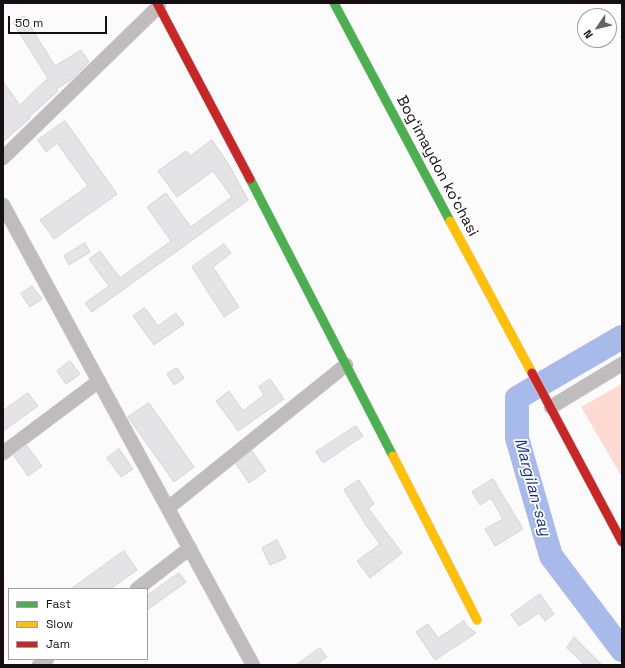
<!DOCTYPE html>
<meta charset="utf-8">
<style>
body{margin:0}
#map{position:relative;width:625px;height:668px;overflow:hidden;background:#fcfbfc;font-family:"Space Grotesk",sans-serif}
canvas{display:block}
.frame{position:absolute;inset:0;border:4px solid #150f14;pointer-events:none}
.legend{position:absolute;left:8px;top:588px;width:140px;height:72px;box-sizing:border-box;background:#fff;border:1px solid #a19fa1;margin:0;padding:5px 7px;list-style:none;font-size:12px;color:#150f14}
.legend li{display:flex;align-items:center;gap:8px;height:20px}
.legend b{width:20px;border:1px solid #a19fa1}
.north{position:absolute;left:577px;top:8px;width:40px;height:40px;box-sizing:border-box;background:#fff;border:1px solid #a19fa1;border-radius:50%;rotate:235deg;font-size:11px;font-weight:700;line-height:16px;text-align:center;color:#150f14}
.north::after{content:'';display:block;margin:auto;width:14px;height:18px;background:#666265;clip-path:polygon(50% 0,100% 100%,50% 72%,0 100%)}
.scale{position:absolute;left:8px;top:16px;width:99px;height:18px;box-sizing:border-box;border:2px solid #150f14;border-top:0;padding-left:5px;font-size:12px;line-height:14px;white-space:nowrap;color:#150f14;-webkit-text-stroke:3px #fff;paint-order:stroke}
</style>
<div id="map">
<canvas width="625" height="668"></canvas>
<div class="frame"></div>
<ul class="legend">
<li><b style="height:5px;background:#4caf50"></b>Fast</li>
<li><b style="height:5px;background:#ffc107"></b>Slow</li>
<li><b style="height:5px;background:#c62828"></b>Jam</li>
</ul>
<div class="north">N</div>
<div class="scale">50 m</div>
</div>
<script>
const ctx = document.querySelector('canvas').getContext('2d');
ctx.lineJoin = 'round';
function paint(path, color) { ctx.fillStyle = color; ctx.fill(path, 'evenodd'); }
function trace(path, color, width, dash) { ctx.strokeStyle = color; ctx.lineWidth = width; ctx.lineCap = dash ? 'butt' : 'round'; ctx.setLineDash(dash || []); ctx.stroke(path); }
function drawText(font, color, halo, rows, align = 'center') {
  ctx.font = font + ' "Space Grotesk",sans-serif'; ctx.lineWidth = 3.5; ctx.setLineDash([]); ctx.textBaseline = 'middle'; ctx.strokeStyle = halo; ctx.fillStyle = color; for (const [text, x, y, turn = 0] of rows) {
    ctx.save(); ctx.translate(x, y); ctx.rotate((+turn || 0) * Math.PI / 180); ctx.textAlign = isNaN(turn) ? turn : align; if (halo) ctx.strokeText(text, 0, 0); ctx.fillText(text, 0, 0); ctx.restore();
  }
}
paint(new Path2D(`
 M622,384V477L581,407Z`), '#fedad2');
trace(new Path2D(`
 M622,337L517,398V438L551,556L622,650`), '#a8baea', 24);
const building = new Path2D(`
 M24,16L55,66L81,50L89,62L71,80L56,89L58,91L29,117L30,118L3,142V82L20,105L48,78L13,23Z
 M65,121L117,194L54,239L40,220L88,186L57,143L46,152L38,140Z
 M212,140L229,165L248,200L92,312L85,303L109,286L89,259L100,251L120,278L171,241L147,207L166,193L191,227L232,197L213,171L177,197L158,171L186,151L190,156Z
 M85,243L90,252L69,265L64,256Z
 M224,244L231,253L213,267L239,307L224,317L192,267Z
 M32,286L42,299L30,307L21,294Z
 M145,308L158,326L176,313L184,324L154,345L133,316Z
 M70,361L80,374L66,384L57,371Z
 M177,368L184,378L174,385L167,374Z
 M270,379L284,399L238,431L216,401L229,391L243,411L264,395L259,387Z
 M28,393L38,406L3,431V411Z
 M149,403L194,467L174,482L128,417Z
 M356,426L363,436L323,463L316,452Z
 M27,446L42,466L28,476L14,456Z
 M119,449L133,469L121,477L107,458Z
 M252,451L266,471L249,483L236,464Z
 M493,479L523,529L495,546L485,529L503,519L491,498L480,505L472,492Z
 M359,480L374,504L368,508L402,553L370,578L357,561L380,544L366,525L344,490Z
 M277,540L286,558L270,565L262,548Z
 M124,551L137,570L110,589H71Z
 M179,573L186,582L147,610V596Z
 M540,594L554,614L545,621L539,613L519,626L511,615Z
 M464,621L467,626L476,633L435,660L416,632L428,624L438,638Z
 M574,637L602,665H585L567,648Z
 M320,648L327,657L316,665H296Z`);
paint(building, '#e4e3e6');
trace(building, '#d4d2d6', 1);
const street = new Path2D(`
 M3,158L159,6
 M3,205L253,665
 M551,407L622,364
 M3,453L99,381
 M168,508L346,365
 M137,589L190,548
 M39,665L47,659`);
const fast = new Path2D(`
 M334,3L450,221
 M250,179L393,456`);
const slow = new Path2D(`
 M450,221L532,373
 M393,456L477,620`);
const jam = new Path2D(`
 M157,3L250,179
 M532,373L622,542`);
trace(street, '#d7d5d7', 15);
trace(fast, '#d7d5d7', 10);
trace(slow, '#d7d5d7', 10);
trace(jam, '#d7d5d7', 10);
trace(street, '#c0bcbd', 14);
trace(fast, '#4caf50', 9);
trace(slow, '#ffc107', 9);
trace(jam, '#c62828', 9);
drawText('15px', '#150f14', '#fff', [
 ["Bogʻimaydon koʻchasi",437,166,62]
]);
drawText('italic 16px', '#1d317f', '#fff', [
 ["Margilan-say",532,487,75]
]);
</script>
